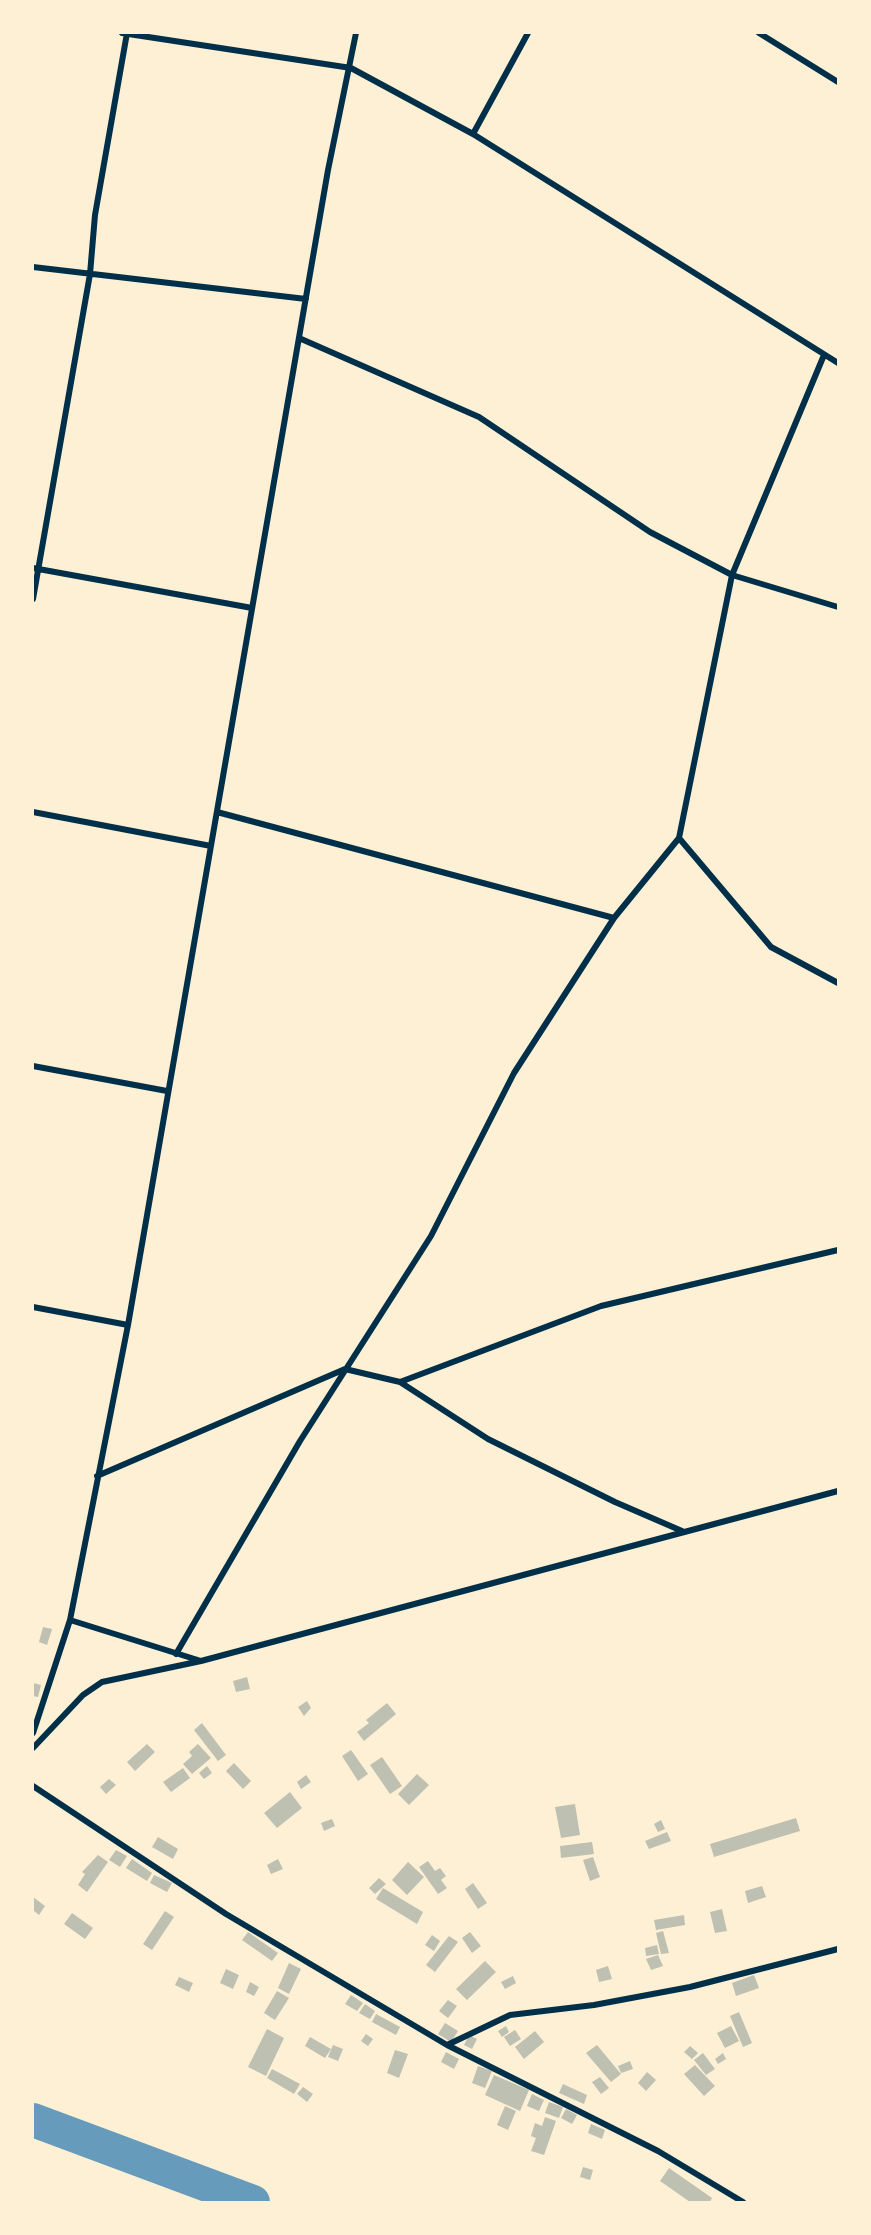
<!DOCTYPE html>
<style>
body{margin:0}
#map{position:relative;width:871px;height:2235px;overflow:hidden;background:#fdf0d5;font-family:"PT Sans Narrow",sans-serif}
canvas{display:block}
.frame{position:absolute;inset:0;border:34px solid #fdf0d5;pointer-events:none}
</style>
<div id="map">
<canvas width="871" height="2235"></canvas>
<div class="frame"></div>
</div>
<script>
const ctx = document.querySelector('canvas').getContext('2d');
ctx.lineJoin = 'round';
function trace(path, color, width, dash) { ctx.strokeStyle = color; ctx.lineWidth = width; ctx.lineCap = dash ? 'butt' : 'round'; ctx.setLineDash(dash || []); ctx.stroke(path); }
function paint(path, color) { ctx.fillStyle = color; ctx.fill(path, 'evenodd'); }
trace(new Path2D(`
 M33,2120L253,2202`), '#669bbc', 34);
paint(new Path2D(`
 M43,1627L52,1629L47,1645L39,1642Z
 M247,1677L250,1689L236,1692L233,1681Z
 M33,1683L41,1685L38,1697L33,1696Z
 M307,1701L311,1708L304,1716L298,1707Z
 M387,1703L396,1714L364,1741L357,1732L369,1723L366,1720Z
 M202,1723L226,1755L218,1761L194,1730Z
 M147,1744L155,1752L135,1771L127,1762Z
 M198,1744L211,1758L192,1774L183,1764L192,1756L189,1752Z
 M351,1750L368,1774L358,1781L342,1756Z
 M382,1757L402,1786L390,1794L370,1765Z
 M234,1763L251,1781L243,1789L226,1771Z
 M207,1766L212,1773L204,1779L199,1773Z
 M183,1768L190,1778L171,1792L163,1782Z
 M417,1774L429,1785L409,1805L398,1794Z
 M306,1775L311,1782L301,1789L297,1782Z
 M109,1779L116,1785L106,1794L100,1787Z
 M290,1792L302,1808L277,1828L264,1813Z
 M575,1804L580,1835L561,1838L555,1807Z
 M796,1818L800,1831L714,1857L710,1844Z
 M332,1819L335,1826L324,1831L321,1823Z
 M661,1820L665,1829L658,1832L654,1824Z
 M667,1832L671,1841L649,1849L645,1841Z
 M158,1837L178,1849L173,1859L152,1847Z
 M592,1842L594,1854L561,1858L560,1846Z
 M116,1850L127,1856L120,1867L109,1860Z
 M98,1855L108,1862L87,1892L78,1885L85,1874L82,1872Z
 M593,1857L600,1877L590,1881L583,1860Z
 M132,1859L152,1873L147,1881L126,1868Z
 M278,1859L283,1869L271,1874L267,1865Z
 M428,1861L435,1871L440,1868L446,1876L441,1880L447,1888L438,1894L419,1867Z
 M408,1862L424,1877L407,1895L392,1880Z
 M154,1875L172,1883L167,1892L150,1883Z
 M379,1878L386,1884L375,1894L369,1888Z
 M473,1883L487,1903L478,1909L465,1889Z
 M762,1886L766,1897L748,1903L745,1891Z
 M383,1888L423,1912L417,1924L376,1899Z
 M33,1897L45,1906L39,1915L33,1910Z
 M722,1909L727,1931L715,1933L710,1912Z
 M165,1911L174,1917L152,1950L143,1944Z
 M72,1913L93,1928L85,1939L64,1924Z
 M684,1915L685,1925L656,1930L654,1920Z
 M663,1931L669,1953L661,1954L656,1933Z
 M248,1932L278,1953L272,1961L242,1940Z
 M470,1932L481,1946L472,1953L462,1938Z
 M432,1935L440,1941L434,1951L425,1945Z
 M449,1936L458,1942L435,1972L426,1965Z
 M657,1945L659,1954L646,1956L645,1948Z
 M658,1955L663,1966L651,1970L646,1959Z
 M485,1961L496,1972L467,2000L456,1989Z
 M289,1963L301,1969L289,1994L278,1988Z
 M608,1966L612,1979L599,1982L596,1970Z
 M226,1969L239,1975L233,1989L220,1983Z
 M754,1975L759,1988L736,1996L732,1983Z
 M513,1976L516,1983L505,1989L501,1982Z
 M179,1977L193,1983L189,1992L175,1985Z
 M250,1982L259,1987L254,1996L246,1992Z
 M277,1991L289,1998L275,2020L264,2013Z
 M351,1995L363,2003L357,2011L345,2004Z
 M448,2000L457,2006L448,2018L439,2011Z
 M365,2004L375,2011L370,2019L359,2013Z
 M739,2012L752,2043L743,2047L730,2016Z
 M376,2014L400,2027L396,2035L372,2022Z
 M445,2023L458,2031L451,2042L438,2034Z
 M506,2026L509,2032L502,2037L498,2031Z
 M731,2026L739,2041L725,2048L717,2033Z
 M267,2029L284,2038L266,2076L248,2067Z
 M515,2030L521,2039L510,2046L504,2037Z
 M535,2031L544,2042L524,2059L515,2047Z
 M366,2034L373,2039L368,2046L361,2041Z
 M469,2035L477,2039L472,2049L464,2045Z
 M310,2037L331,2049L325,2058L305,2046Z
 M333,2045L343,2049L338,2061L328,2057Z
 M597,2045L621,2074L611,2082L586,2053Z
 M690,2046L698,2053L692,2059L684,2052Z
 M395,2050L408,2054L399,2078L387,2073Z
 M446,2052L459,2059L454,2069L441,2062Z
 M703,2053L715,2069L706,2075L694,2060Z
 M723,2053L726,2059L718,2064L715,2059Z
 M630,2061L633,2069L621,2073L618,2066Z
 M695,2065L715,2086L704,2096L684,2074Z
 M478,2066L492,2071L485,2088L472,2083Z
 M272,2069L300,2084L294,2094L267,2078Z
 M647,2072L656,2080L646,2091L638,2083Z
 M494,2075L529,2090L520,2111L485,2095Z
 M600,2077L609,2088L601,2094L592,2082Z
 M563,2084L587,2095L584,2104L559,2093Z
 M303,2087L313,2094L307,2102L297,2094Z
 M532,2094L544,2100L539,2111L527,2106Z
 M549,2102L563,2107L559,2118L545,2113Z
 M505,2106L516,2111L508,2130L497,2125Z
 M566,2109L577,2115L572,2124L561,2118Z
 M545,2117L556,2121L544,2155L531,2151L536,2138L531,2136L535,2123L542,2126Z
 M591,2124L605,2130L602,2139L588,2133Z
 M583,2167L593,2170L590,2180L580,2177Z
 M669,2168L712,2198L710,2202H690L660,2181Z`), '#bec0b2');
trace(new Path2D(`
 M122,33L351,68L473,134L838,363
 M759,33L838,82
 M473,134L528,33
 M33,267L306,299
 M299,338L479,417L650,532L732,575L838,607
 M33,568L252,608
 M33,599L90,274L95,215L127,33
 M33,812L211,846
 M217,812L614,918
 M679,838L771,947L838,983
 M33,1066L167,1091
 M33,1307L128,1325
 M400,1382L601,1306L838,1250
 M97,1476L345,1369L400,1382L488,1439L615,1502L682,1531
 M70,1620L201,1661
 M176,1654L300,1441L431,1236L514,1073L614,918L679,838L732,575L824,355
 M33,1733L70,1620L128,1325L328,170L356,33
 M33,1748L83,1695L102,1682L201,1661L838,1491
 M33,1786L226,1914L447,2045L658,2151L743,2202
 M447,2045L510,2015L594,2005L690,1987L838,1949`), '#003049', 6);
</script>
